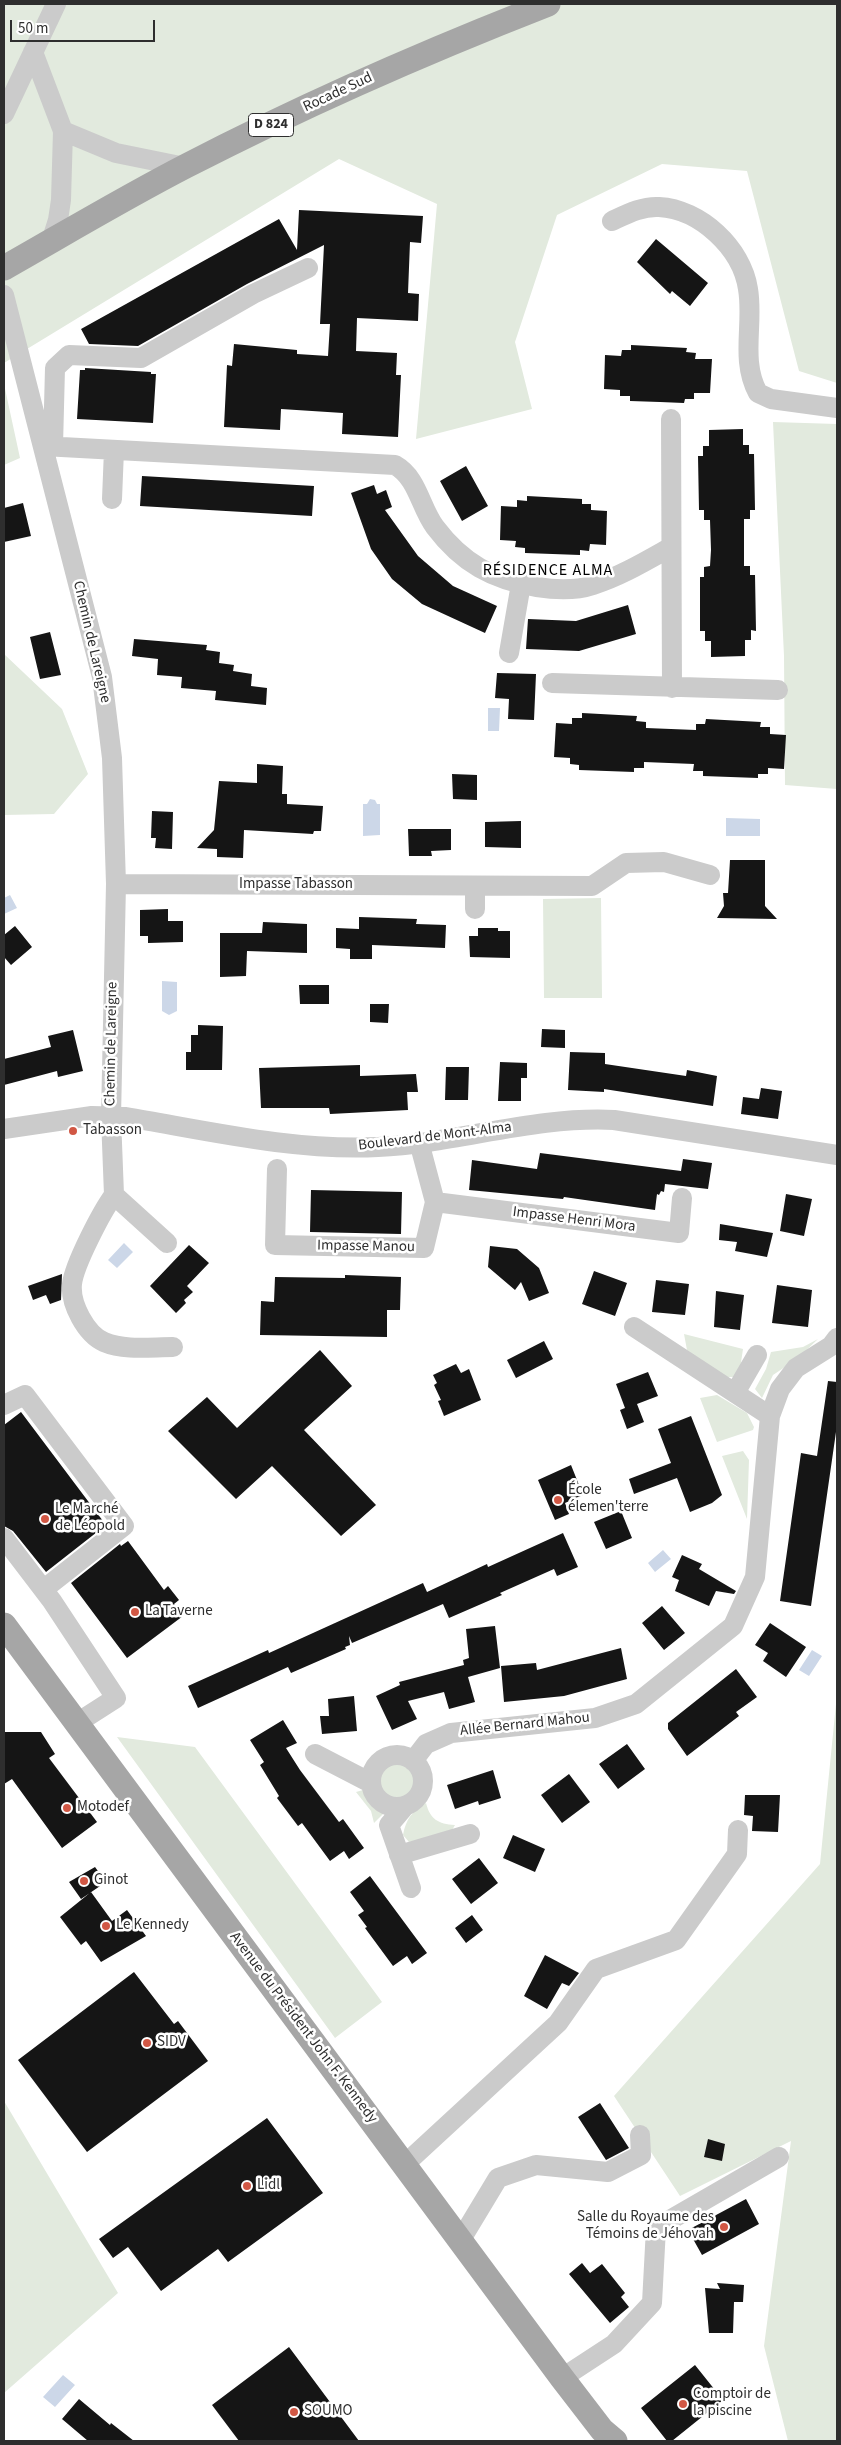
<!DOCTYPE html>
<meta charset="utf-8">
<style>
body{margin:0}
#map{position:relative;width:841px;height:2445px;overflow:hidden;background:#fff;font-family:"Source Sans 3",sans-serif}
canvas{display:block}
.frame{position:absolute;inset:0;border:5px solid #2e2e2e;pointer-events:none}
.scale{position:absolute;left:10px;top:20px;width:145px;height:22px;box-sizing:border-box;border:2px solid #2e2e2e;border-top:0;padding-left:6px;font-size:15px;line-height:18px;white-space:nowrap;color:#2e2e2e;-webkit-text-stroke:4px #fff;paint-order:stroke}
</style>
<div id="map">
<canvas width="841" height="2445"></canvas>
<div class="frame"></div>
<div class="scale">50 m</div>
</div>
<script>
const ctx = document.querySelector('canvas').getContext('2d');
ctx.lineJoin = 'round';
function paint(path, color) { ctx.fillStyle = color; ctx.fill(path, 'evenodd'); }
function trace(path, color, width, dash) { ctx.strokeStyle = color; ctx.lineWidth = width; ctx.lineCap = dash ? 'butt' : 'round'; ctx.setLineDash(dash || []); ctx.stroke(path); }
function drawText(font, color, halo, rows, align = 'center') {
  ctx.font = font + ' "Source Sans 3",sans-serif'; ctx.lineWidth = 5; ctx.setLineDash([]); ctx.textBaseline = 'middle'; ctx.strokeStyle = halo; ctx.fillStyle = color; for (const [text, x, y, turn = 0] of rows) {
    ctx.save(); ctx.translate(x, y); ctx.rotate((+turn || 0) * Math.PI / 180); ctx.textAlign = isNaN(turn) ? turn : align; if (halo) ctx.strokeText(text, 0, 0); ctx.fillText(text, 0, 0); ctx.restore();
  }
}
paint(new Path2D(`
 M4,4H837V383L799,371L747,171L662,164L557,215L515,342L532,409L416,439L437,204L339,159L4,363Z
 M4,384L20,458L4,465Z
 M773,422L837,424V789L785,785L784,656Z
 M4,654L62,709L88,774L54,814L4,815Z
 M601,898L602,998H544L543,899Z
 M684,1334L743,1349L740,1369L734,1377H722L687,1350Z
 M818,1339L797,1359L773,1375L762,1398L755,1389L766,1369L771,1352L803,1347Z
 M717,1395L747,1413L754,1427L753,1430L717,1442L700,1398Z
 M743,1451L749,1460L747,1519L722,1456Z
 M837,1694V2441H788L764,2346L791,2141L680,2196L614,2096L820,1864Z
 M117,1737L195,1747L382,2002L335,2038Z
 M378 1781a19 19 0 1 1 38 0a19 19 0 1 1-38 0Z
 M363,1790L370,1802L382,1809L383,1814L374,1823L371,1811L356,1792Z
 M426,1803C430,1819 438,1824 455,1825L451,1832L409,1842L403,1835C406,1819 412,1811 426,1803Z
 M4,2101L118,2293L4,2393Z`), '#e2eade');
paint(new Path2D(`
 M488,708H500L499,731H488Z
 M370,799L375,800L377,804H380V835L363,836V804H367Z
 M726,818L760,819V836H726Z
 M10,895L17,908L4,914V898Z
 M162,981L177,982V1011L169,1015L162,1011Z
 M124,1243L133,1252L117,1268L108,1260Z
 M663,1550L671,1559L655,1572L648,1563Z
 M812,1650L822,1656L809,1676L799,1670Z
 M63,2375L75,2385L55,2407L43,2397Z`), '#ccd7e8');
paint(new Path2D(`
 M299,210L423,216L421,243L410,242L408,293L419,294L418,321L357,318L356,351L397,353L396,375H401L398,437L342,434L343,413L281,409L280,430L224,427L227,365L232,366L234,344L297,350V354L328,356L330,324H320L324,245L247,284L138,346L89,344L81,329L279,219L297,250Z
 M656,239L708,283L690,306L672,291L670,294L637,262Z
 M631,345L687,348L686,352L696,353L695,359H712L710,393H694V399H685L684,403L660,402L630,401V396H620V390L604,389L605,355L621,356L622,350H631Z
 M85,368L151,372V374H156L153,423L77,419L80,370H85Z
 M743,429V445H749V454H754L755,510H750V519H744V566H750V575H755L756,631L751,630V640H745V656L711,657V641H705V631H700V577H704V567L710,566L711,550L710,520H704V510H699L698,456H703V446H709V430Z
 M466,466L488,506L462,521L440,481Z
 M142,476L314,486L312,516L140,506Z
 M374,485L377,494L386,490L392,507L385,510L418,556L453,586L497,606L485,633L422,604L392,579L371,549L351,493Z
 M527,496L582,499V504H591V510L607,511L606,545L590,544L589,551L580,550V555L525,553V548L515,547L516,541L500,540L501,506L517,507V500L527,501Z
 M23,503L31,536L4,542V508Z
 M628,605L636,634L579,651L526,649L528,619L576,621Z
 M50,632L61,675L40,679L30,637Z
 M134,639L207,645L206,650L220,652L219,663L234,665L233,671L252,674L251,686L267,688L266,705L215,700L216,691L181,688L182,677L157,675L158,659L132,656Z
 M497,673L536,674L534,720L508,719L509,699L495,698Z
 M582,713L637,716L636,721L646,722V728L696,730V724H705L706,719L761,722L760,727H770V734L786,735L784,769L768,768V774H758V778L703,776V771H693L694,764L644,762V768H634V772L579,770V765L570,764V758L554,757L556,723L572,724V718H582Z
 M257,764L283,766L282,794H287V804L323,806L321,831H314L313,834L244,830L243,858L217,857V849L197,848L214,830L219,781L257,783Z
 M452,774L477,775V800L453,799Z
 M152,811L173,812L172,849L155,848L156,838H151Z
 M521,821V848L485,847V822Z
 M408,829H451V850L431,851L432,856H409Z
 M730,860H765V906L777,919L717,918L724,906L723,893H728Z
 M168,909V921H183V942L148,943V936H140V910Z
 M359,917L417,919L416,924L446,925L445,948L372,945V959H350V949L336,948V928L359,929Z
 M263,922L307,924V953L247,951L246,976L220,977V933H262Z
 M15,926L32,947L11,965L4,957V935Z
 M478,928H498V931H510V958L470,957L469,936H478Z
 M299,985H329V1004H300Z
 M370,1004H389L388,1023L370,1022Z
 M198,1025L223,1026L222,1070H186V1052H191V1035H198Z
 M542,1029L565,1030V1048L541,1047Z
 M73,1030L83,1071L58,1077L57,1071L4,1085V1059L51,1047L48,1036Z
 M570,1052L605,1053V1064L686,1076L687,1070L717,1076L713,1106L604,1089V1092L568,1090Z
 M500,1062L527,1063V1078H521V1101H498Z
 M360,1065V1076L416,1074L418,1092H407L408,1110L330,1114L329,1108H261L259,1068Z
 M446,1067H469L468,1100H445Z
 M761,1088L782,1091L778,1119L741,1114L743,1097L759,1099Z
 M540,1153L681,1171L683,1159L712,1163L708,1189L665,1184L664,1192L661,1191L659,1195L657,1194L655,1210L564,1197L563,1199L469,1190L472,1160L537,1169Z
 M311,1190L402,1192L401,1234L310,1232Z
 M786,1194L812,1199L804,1236L780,1231Z
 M720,1224L773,1233L767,1257L735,1251L737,1242L719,1240Z
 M189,1245L209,1263L187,1286L193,1292L184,1300L186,1303L176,1313L150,1286Z
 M490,1246L517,1249L539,1268L549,1293L529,1301L521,1282L515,1290L488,1267Z
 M594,1271L627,1283L615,1316L582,1304Z
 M62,1274L61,1300L50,1304L46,1295L33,1300L28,1286Z
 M345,1275L401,1277L400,1310H387V1337L260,1335L261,1301L274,1302L275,1277L345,1278Z
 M656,1280L689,1284L685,1315L652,1312Z
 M777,1285L812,1290L808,1327L772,1323Z
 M716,1291L744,1295L740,1330L714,1327Z
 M544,1341L553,1359L516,1378L507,1360Z
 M320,1350L352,1386L304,1430L376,1505L341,1536L272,1466L236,1499L168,1431L207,1397L237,1428Z
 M456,1364L461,1373L469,1369L481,1400L444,1416L438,1401L441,1400L434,1385L437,1383L433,1375Z
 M648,1372L658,1396L637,1404L644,1422L627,1429L620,1410L625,1408L616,1384Z
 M828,1381L837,1382V1425L811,1606L780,1601L801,1453L817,1456Z
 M21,1412L106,1525L46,1572L13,1531L4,1526V1425Z
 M691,1416L722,1495L712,1503L690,1512L677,1478L634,1494L629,1479L671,1463L658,1429Z
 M571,1465L583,1495L565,1503L569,1514L555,1520L538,1480Z
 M621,1511L632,1538L606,1549L594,1522Z
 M563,1533L578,1567L557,1576L554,1569L500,1593L502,1595L449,1618L443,1604L352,1643L349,1636L350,1645L345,1647L346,1649L291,1673L288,1667L198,1708L188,1686L268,1650L269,1653L423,1583L427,1592L487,1564L488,1567Z
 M128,1541L164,1590L168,1586L179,1600L174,1604L183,1616L127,1658L71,1583L120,1544L121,1546Z
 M682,1555L702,1564L699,1569L736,1591L734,1594L716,1591L709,1606L675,1591L679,1580L672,1577Z
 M662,1606L685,1633L664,1650L642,1623Z
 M770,1623L806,1647L786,1677L763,1661L768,1653L755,1645Z
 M495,1626L500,1668L468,1677L475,1702L449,1709L444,1692L408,1701L417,1719L392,1730L376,1696L400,1685L399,1682L464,1665L463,1660L469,1658L466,1629Z
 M621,1648L627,1679L564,1696L504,1702L501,1666L536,1663L537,1670Z
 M736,1669L757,1697L736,1712L739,1716L687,1756L668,1729V1723Z
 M354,1696L357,1731L322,1734L320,1716H329L328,1699Z
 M283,1720L297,1743L286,1748L300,1770L339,1822L343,1819L364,1848L349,1859L344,1851L330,1861L302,1823L298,1826L277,1798L279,1796L260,1765L264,1762L250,1740Z
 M4,1732H41L55,1754L49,1758L97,1822L62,1848L12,1779L4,1784Z
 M627,1744L645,1769L618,1789L599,1764Z
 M493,1770L501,1798L479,1805L478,1801L455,1809L447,1785Z
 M569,1774L590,1802L562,1823L541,1795Z
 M745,1795H780L778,1832L752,1831L753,1816L744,1815Z
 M513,1835L545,1849L535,1872L503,1858Z
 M479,1858L498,1883L471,1904L452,1879Z
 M95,1867L106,1882L81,1899L69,1882Z
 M370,1876L427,1953L412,1964L407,1956L393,1966L365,1928L367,1927L358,1915L364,1911L350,1892Z
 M91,1892L112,1921L127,1910L146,1936L101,1962L86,1941L81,1945L60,1917Z
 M472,1915L483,1930L466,1943L455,1928Z
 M545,1955L579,1973L569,1986L562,1983L547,2009L524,1996Z
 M134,1972L174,2024L178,2021L208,2061L87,2152L18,2060Z
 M600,2103L629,2148L606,2160L578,2117Z
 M267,2118L323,2193L228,2262L218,2249L161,2291L128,2247L113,2258L99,2239Z
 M708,2139L725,2144L722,2161L704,2157Z
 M746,2199L759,2224L702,2255L688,2230Z
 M582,2263L590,2273L602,2264L625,2293L621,2297L629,2307L610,2323L569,2274Z
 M717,2283L744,2285L743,2302H734L733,2333H709L705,2288L720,2289Z
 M289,2347L359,2441H239L212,2405Z
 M695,2365L723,2400L672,2441H667L641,2408Z
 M79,2399L110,2425L111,2423L134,2441H88L62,2419Z`), '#151515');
trace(new Path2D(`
 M33,52L63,131L61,200L58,220L51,242
 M4,114L56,4
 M63,131L116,153L185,167
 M612,221C627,214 642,206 659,207C700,209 742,248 748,289C754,324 740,360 758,393L771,399L837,408
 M4,295L102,677L112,758L116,884L111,1117L114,1195C102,1211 74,1265 72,1284C70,1304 86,1334 104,1342C125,1351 151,1347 173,1347
 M671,419L672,688
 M43,446L395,465C418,478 420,507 435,527C462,563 493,580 537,587C555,590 575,591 593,585C621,576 646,561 671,547
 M53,446L55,368L69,355L141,358L253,294L308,268
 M112,499L114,450
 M509,653L521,584
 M552,683L778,690
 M116,884L592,886L626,863L664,862L710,875
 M475,909V887
 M4,1129L92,1116L126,1117C209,1131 294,1151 378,1147C458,1143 534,1116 614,1120L837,1155
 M277,1169L275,1245L424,1248L435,1202L419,1142
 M114,1195L167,1243
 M435,1202L679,1233L682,1198
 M634,1327L770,1416
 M735,1393L757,1355
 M4,1405L25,1395L124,1526L44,1589
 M4,1538L52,1601L116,1698L77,1723
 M315,1754L371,1783
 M371 1781a26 26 0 1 1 52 0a26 26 0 1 1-52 0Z
 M413,1761L426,1744L451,1733L595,1718L636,1704L733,1626L755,1577L770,1416L780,1389L796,1368L831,1346L837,1338
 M405,1806L389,1825L411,1888
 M399,1855L470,1834
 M404,2165L558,2023L596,1969L676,1940L737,1854L738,1830
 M460,2241L498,2178L536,2165L608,2172L641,2155L640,2135
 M562,2378L614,2344L652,2303L656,2228L779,2157`), '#cbcbcb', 20);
trace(new Path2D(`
 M4,268C64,234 124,198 186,166C304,105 425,52 548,4
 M4,1625L562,2378L602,2430L615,2441`), '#a6a6a6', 25);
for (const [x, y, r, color] of [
 [73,1131,5,"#d15744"],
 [558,1500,5,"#d15744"],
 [45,1519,5,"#d15744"],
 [135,1612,5,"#d15744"],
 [67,1808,5,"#d15744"],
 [84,1881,5,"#d15744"],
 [106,1926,5,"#d15744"],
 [147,2043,5,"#d15744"],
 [247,2186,5,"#d15744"],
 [724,2227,5,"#d15744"],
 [683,2404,5,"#d15744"],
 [294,2412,5,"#d15744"]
]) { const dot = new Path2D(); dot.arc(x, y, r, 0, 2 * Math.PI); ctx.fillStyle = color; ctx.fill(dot); trace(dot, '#fff', 2); }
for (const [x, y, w] of [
 [271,125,45]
]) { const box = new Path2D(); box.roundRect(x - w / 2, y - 11.5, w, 23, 4); ctx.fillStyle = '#fff'; ctx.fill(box); trace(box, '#2e2e2e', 1); }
drawText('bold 14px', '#2e2e2e', null, [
 ["D 824",271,125]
]);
drawText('15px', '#2e2e2e', '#fff', [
 ["Rocade Sud",338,93,-25],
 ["Chemin de Lareigne",91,642,77],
 ["Impasse Tabasson",296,885],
 ["Chemin de Lareigne",112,1044,-89],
 ["Boulevard de Mont-Alma",435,1137,-7],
 ["Impasse Henri Mora",574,1220,7],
 ["Impasse Manou",366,1247,1],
 ["Allée Bernard Mahou",525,1725,-6],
 ["Avenue du Président John F. Kennedy",303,2028,53]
]);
drawText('15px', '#2e2e2e', '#fff', [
 ["Tabasson",83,1131],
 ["École",568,1491],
 ["élemen'terre",568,1508],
 ["Le Marché",55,1510],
 ["de Léopold",55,1527],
 ["La Taverne",145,1612],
 ["Motodef",77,1808],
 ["Ginot",94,1881],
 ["Le Kennedy",116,1926],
 ["SIDV",157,2043],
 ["Lidl",257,2186],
 ["Salle du Royaume des",714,2218,"right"],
 ["Témoins de Jéhovah",714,2235,"right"],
 ["Comptoir de",693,2395],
 ["la piscine",693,2412],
 ["SOUMO",304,2412]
], 'left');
ctx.letterSpacing = '1px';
drawText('16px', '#000', '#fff', [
 ["RÉSIDENCE ALMA",548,571]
]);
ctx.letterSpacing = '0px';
</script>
